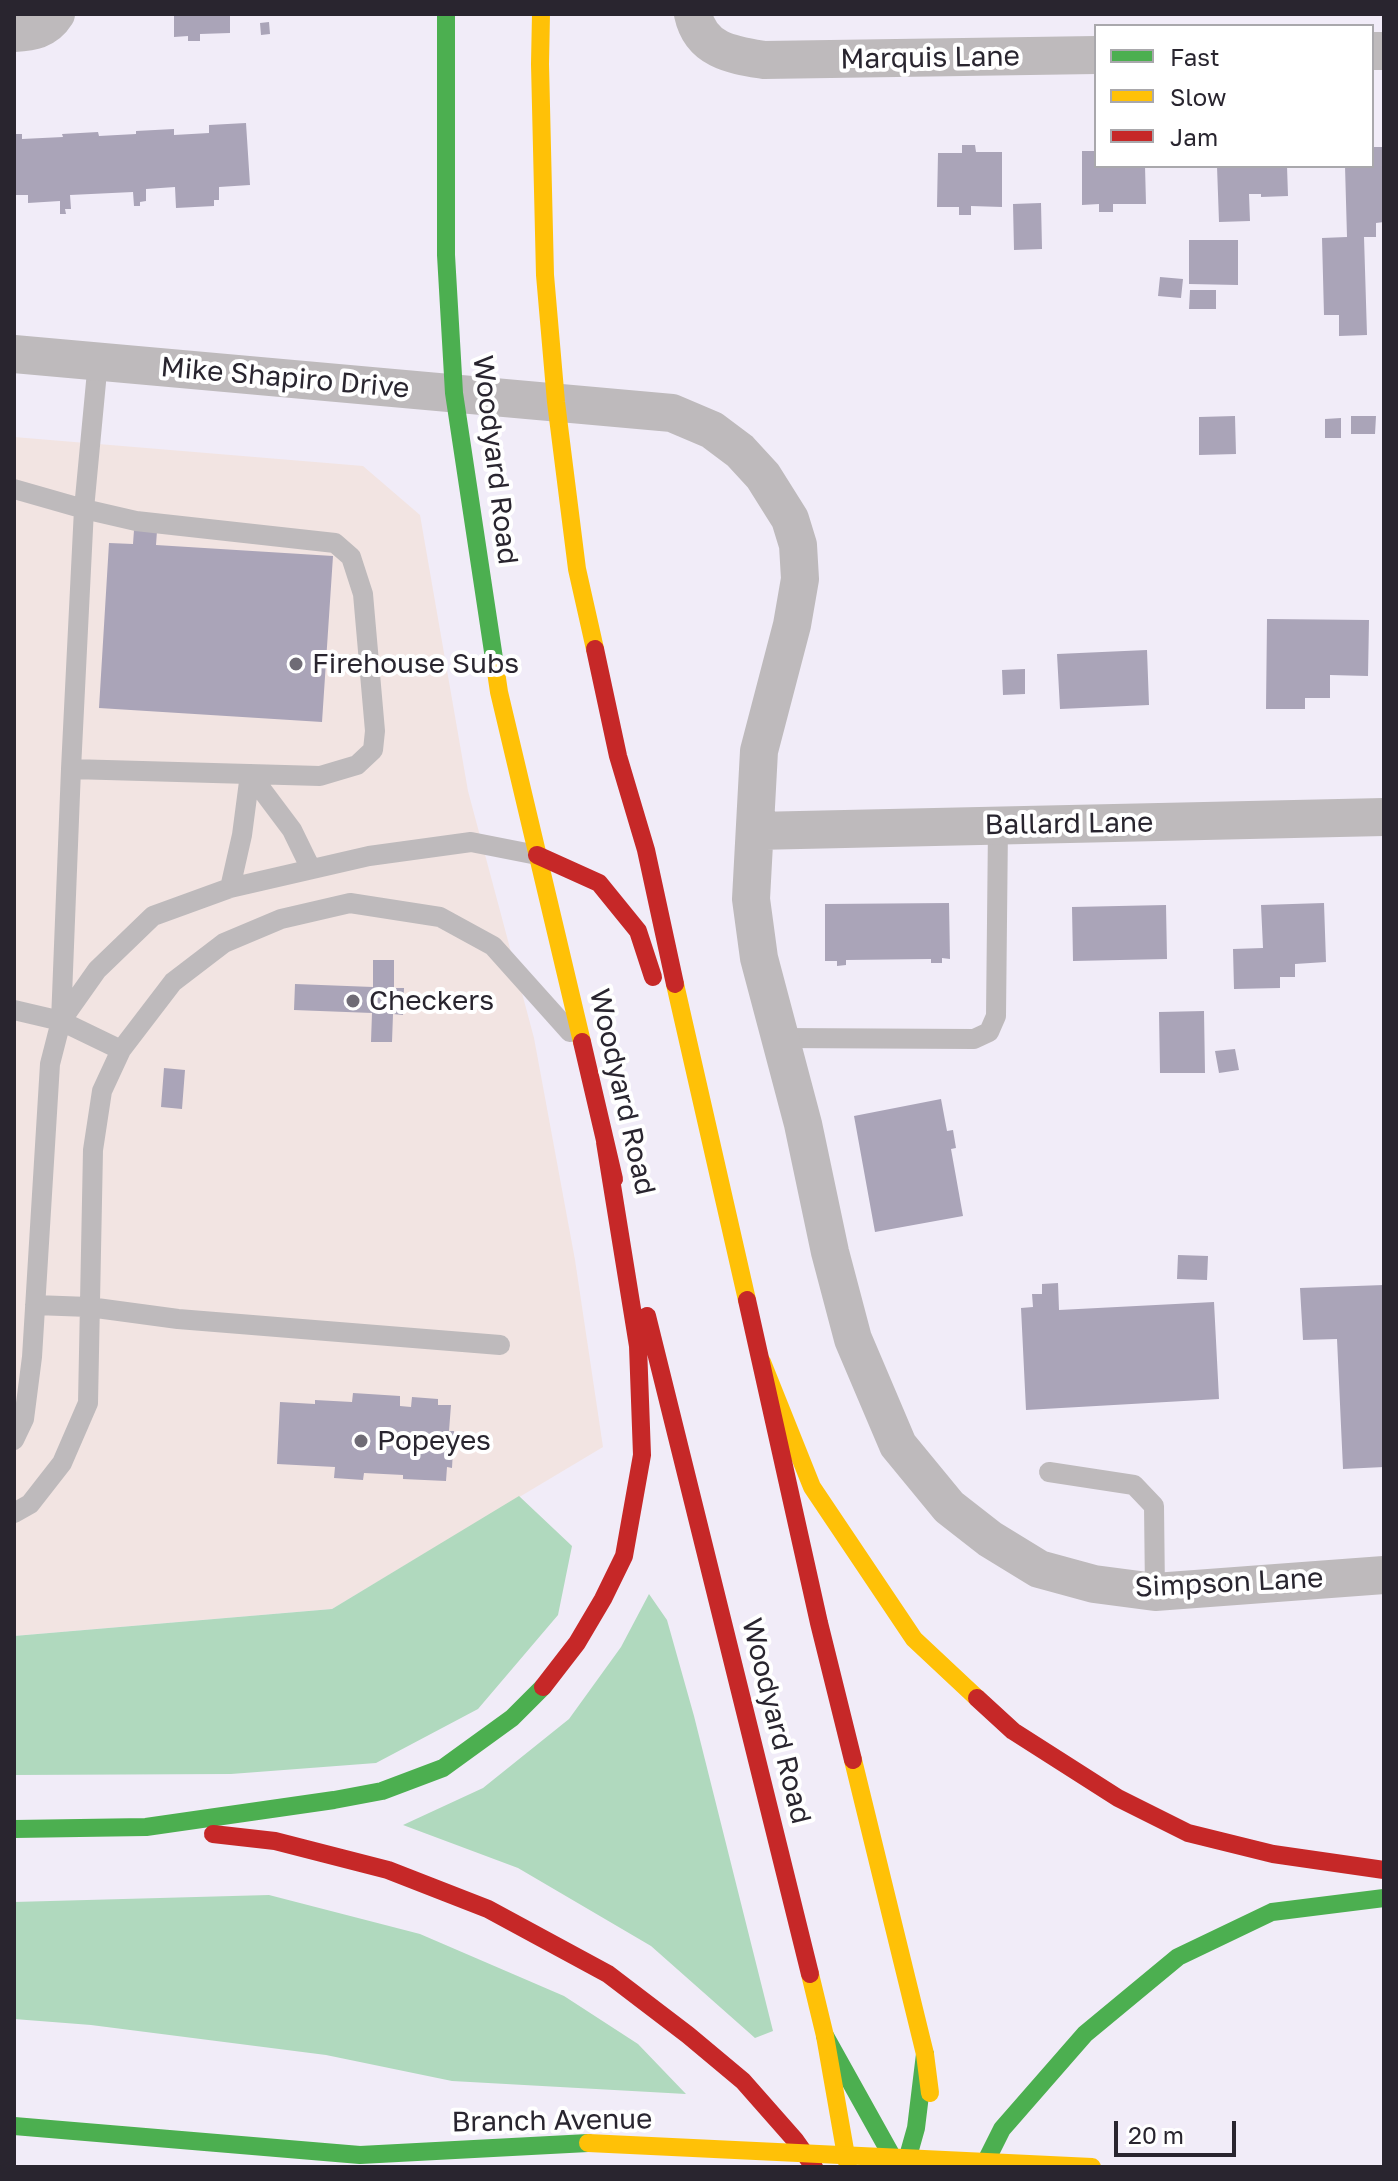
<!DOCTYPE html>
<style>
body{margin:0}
#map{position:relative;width:1398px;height:2181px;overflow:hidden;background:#f1ecf8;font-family:"Golos Text",sans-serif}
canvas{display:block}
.frame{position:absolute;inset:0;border:16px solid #29252f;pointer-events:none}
.legend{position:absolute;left:1094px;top:24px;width:280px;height:144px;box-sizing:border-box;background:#fff;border:2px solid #a9a8ac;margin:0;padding:10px 14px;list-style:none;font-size:24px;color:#29252f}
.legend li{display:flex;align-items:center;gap:16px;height:40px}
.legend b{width:40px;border:2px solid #a9a8ac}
.scale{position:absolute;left:1114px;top:2121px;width:122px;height:36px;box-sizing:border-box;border:4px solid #29252f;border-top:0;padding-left:10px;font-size:24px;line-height:28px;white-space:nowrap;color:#29252f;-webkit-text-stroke:6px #fff;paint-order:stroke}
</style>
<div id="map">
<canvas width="1398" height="2181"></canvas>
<div class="frame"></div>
<ul class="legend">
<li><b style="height:10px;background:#4caf50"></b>Fast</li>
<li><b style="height:10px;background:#ffc107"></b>Slow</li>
<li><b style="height:10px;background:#c62828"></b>Jam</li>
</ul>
<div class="scale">20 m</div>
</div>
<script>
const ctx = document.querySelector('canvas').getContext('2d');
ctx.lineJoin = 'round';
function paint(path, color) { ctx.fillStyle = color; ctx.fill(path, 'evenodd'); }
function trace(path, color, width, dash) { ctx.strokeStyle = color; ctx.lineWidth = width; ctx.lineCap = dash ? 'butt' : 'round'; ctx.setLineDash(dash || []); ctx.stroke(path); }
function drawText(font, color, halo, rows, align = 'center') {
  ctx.font = font + ' "Golos Text",sans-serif'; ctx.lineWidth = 8; ctx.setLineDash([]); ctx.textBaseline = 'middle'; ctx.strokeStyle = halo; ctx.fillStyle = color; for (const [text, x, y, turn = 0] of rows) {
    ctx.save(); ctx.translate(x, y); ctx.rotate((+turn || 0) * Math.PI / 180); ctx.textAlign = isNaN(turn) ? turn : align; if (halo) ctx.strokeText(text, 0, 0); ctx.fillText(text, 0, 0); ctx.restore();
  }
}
paint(new Path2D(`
 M14,437L363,466L420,515L468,791L534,1038L575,1260L603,1447L332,1609L14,1636Z`), '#f2e4e2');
paint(new Path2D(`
 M519,1496L572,1546L558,1615L478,1709L376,1763L231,1774L14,1775V1636L332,1609Z
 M649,1594L667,1620L694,1716L773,2031L755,2038L651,1946L518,1868L403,1825L483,1788L569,1719L621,1647Z
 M269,1895L420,1934L564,1996L638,2044L686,2094L452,2081L326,2055L91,2025L14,2019V1902Z`), '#b0d9be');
paint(new Path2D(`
 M174,14H230V33L200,34V41H188V36L174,37Z
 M269,22L270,34L261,35L260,23Z
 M246,123L250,185L219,187V200H214V206L176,208L175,187L146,189V201L140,202V206H134L133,192L70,195L71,209H65L66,214H60V201L28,203V195H14V134H22V139L63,137L62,134L98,132L99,136L136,134V131L174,129V135L209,133V125Z
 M962,145H975L976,152H1002V207L971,206V215H959V207H937L938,153H962Z
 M1372,147H1384V222L1376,223V237H1364L1367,335L1339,336V315H1324L1322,238L1347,237L1345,166H1372Z
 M1082,151H1096V166H1145L1146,204H1113V212H1099V204L1082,205Z
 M1217,166H1287L1288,196L1261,197V194H1249L1250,221L1219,222Z
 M1041,203L1042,249L1014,250L1013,204Z
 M1189,240H1238V285L1189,284Z
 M1160,277L1183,279L1181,298L1158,296Z
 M1190,290H1216V309H1189Z
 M1235,416L1236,454L1199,455V417Z
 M1351,416H1376L1375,434H1351Z
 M1341,418V438H1325V419Z
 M134,530L157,531L156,545L333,556L322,722L99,708L109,543L133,544Z
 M1267,619L1369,620L1368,676L1330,675V698H1305V709H1266Z
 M1147,650L1149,705L1060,709L1057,654Z
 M1025,669V694L1003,695L1002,670Z
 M949,903L950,959L942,958V963H931V959L846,960V965L837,966V961H825V904Z
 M1324,903L1326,962L1295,964V977H1280V988L1234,989L1233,949L1263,948L1261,905Z
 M1166,905L1167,959L1073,961L1072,907Z
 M373,960H394V988H404L403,1015L393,1014L392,1042H371L372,1013L294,1010L295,984L373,987Z
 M1204,1011L1205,1073H1160L1159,1012Z
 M1235,1049L1239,1070L1219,1073L1215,1051Z
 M164,1068L185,1070L182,1109L161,1107Z
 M941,1099L947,1131L953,1130L956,1148L951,1149L963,1216L875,1232L854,1116Z
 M1178,1255L1208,1256L1207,1280L1177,1279Z
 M1058,1283L1059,1310L1214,1302L1219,1399L1026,1410L1021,1308L1033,1307L1032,1294H1042V1284Z
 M1384,1285V1467L1343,1469L1337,1339L1303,1340L1300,1288Z
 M353,1393L400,1396V1406L411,1407L412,1397L438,1399V1405H451L449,1431H454L452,1468L447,1467L446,1481L403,1479V1475L364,1473L363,1480L334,1478L335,1467L277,1464L280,1402L315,1404V1400L352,1402Z`), '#aaa4b8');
trace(new Path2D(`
 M14,489L84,509L136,521L335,543L351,557L363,594L375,731L373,750L357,765L320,776L71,769
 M250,774L292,830L311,869
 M230,888L242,835L250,774
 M14,1010L61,1021L121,1050
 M61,1021L71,769L84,509L98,361
 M780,1038L974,1039L989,1032L996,1016L998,826
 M35,1305L89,1307L178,1319L500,1345
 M14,1440L24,1419L32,1357L50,1064L61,1021L97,970L153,916L230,888L369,856L471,842L537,855
 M1049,1472L1134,1485L1154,1506L1155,1592
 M14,1513L30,1504L62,1463L88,1403L93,1150L102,1091L121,1050L173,982L224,943L281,919L350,903L440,917L493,946L570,1032`), '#bebabc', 20);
trace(new Path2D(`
 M693,14C701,51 733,55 764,60L1096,55
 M14,33C32,32 46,30 56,14
 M1372,51H1384
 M14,354L672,413L712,430L740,451L763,476L790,519L798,545L800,579L792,625L759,751L751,899L759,958L803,1124L830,1252L853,1339L898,1445L949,1507L990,1539L1039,1569L1094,1584L1155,1592L1384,1575
 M755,831L1384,817`), '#bebabc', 38);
trace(new Path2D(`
 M446,14V255L454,393L495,665
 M14,1829L146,1827L334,1800L382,1791L443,1768L512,1718L543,1687
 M825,2036L898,2167
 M14,2126L360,2155L588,2143
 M905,2167L916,2128L925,2054
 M983,2167L1002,2129L1085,2034L1178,1957L1272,1912L1384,1898`), '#4caf50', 18);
trace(new Path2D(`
 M541,14L540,64L545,275L556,402L577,569L595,649
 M495,665L499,692L582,1042
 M675,984L747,1300
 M762,1362L812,1487L914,1639L977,1698
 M853,1760L925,2054L930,2093
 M810,1974L825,2036L848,2167`), '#ffc107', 18);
trace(new Path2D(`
 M595,649L618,756L646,850L675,984
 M537,855L599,883L638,931L653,977
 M582,1042L614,1179
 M747,1300L819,1623L853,1760
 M647,1316L810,1974
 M543,1687L577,1643L603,1599L624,1556L642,1455L638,1346L605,1142
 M977,1698L1013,1731L1118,1798L1188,1833L1273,1854L1384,1870
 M213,1834L275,1841L388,1870L488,1909L608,1974L688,2035L743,2081L795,2140L814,2167`), '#c62828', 18);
trace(new Path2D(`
 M588,2143L1092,2167`), '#ffc107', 18);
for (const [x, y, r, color] of [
 [296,664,8,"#6f6b75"],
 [353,1001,8,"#6f6b75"],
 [361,1441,8,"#6f6b75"]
]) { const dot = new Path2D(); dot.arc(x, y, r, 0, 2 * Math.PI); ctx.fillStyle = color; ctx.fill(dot); trace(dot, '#fff', 3); }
drawText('28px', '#29252f', '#fff', [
 ["Marquis Lane",930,58,-1],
 ["Mike Shapiro Drive",285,378,5],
 ["Woodyard Road",495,460,83],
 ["Ballard Lane",1069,824,-1],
 ["Woodyard Road",622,1092,77],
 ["Simpson Lane",1229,1583,-3],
 ["Woodyard Road",776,1721,76],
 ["Branch Avenue",552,2121,-1]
]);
drawText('28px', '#29252f', '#fff', [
 ["Firehouse Subs",312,664],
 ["Checkers",369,1001],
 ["Popeyes",377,1441]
], 'left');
</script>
